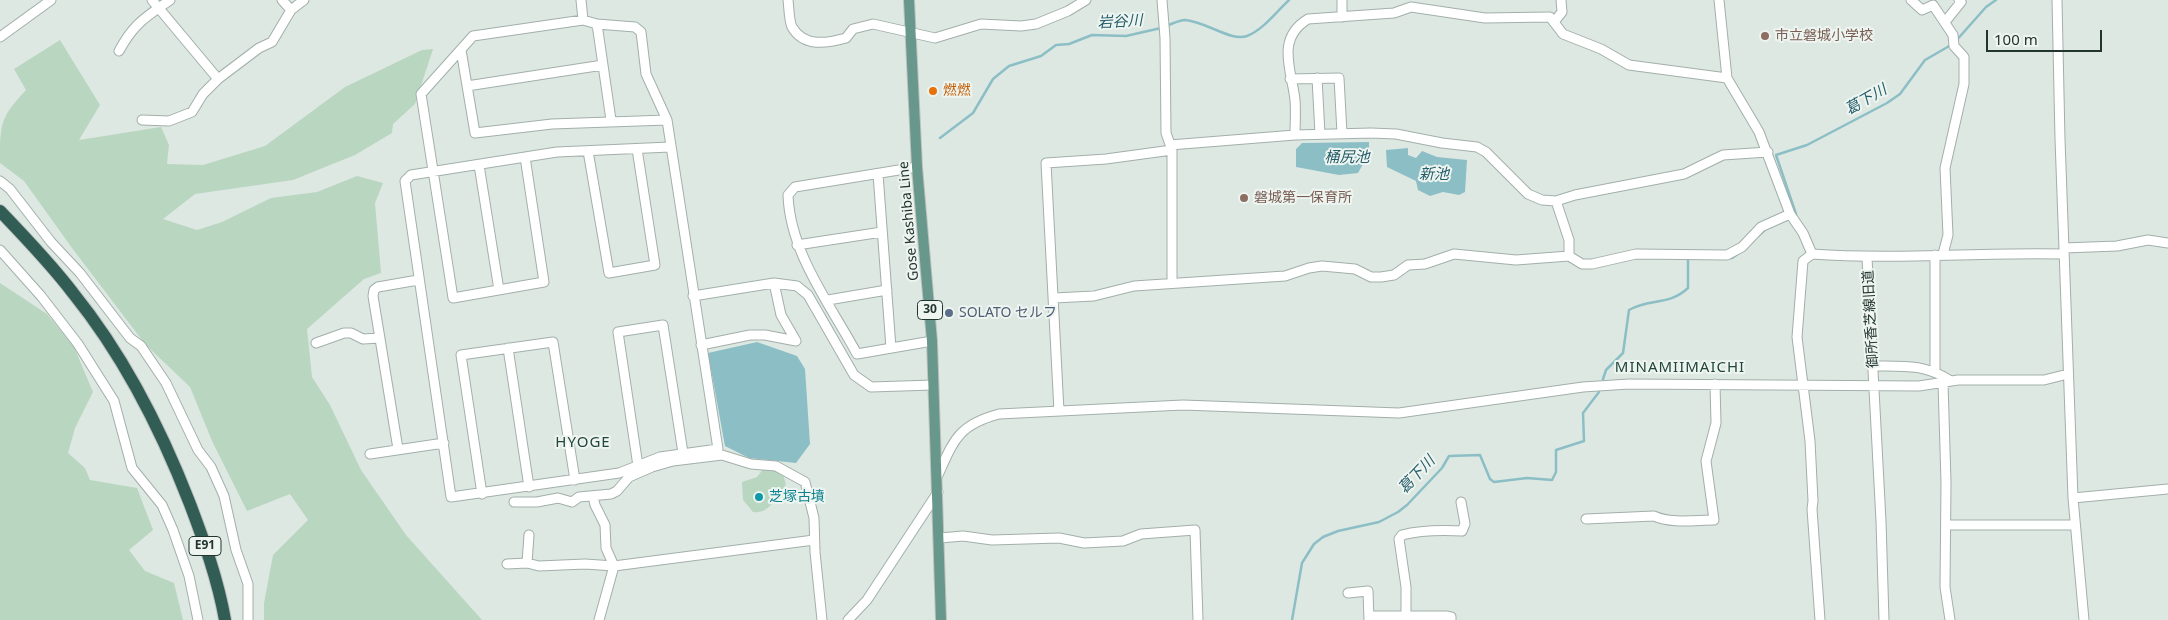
<!DOCTYPE html>
<meta charset="utf-8">
<style>
body{margin:0}
#map{position:relative;width:2168px;height:620px;overflow:hidden;background:#dee8e3;font-family:"Noto Sans",sans-serif}
canvas{display:block}
.scale{position:absolute;left:1986px;top:30px;width:116px;height:22px;box-sizing:border-box;border:2px solid #223530;border-top:0;padding-left:6px;font-size:15px;line-height:18px;white-space:nowrap;color:#223530;-webkit-text-stroke:4px #eef5f1;paint-order:stroke}
</style>
<div id="map">
<canvas width="2168" height="620"></canvas>
<div class="scale">100 m</div>
</div>
<script>
const ctx = document.querySelector('canvas').getContext('2d');
ctx.lineJoin = 'round';
function paint(path, color) { ctx.fillStyle = color; ctx.fill(path, 'evenodd'); }
function trace(path, color, width, dash) { ctx.strokeStyle = color; ctx.lineWidth = width; ctx.lineCap = dash ? 'butt' : 'round'; ctx.setLineDash(dash || []); ctx.stroke(path); }
function drawText(font, color, halo, rows, align = 'center') {
  ctx.font = font + ' "Noto Sans","Noto Sans JP",sans-serif'; ctx.lineWidth = 4; ctx.setLineDash([]); ctx.textBaseline = 'middle'; ctx.strokeStyle = halo; ctx.fillStyle = color; for (const [text, x, y, turn = 0] of rows) {
    ctx.save(); ctx.translate(x, y); ctx.rotate((+turn || 0) * Math.PI / 180); ctx.textAlign = isNaN(turn) ? turn : align; if (halo) ctx.strokeText(text, 0, 0); ctx.fillText(text, 0, 0); ctx.restore();
  }
}
paint(new Path2D(`
 M60,40L100,105L79,140L161,127L169,145L167,164L203,165L265,146L345,87L422,50L433,49L415,104L393,124L392,133L355,155L293,180L195,194L163,219L197,230L222,222L271,198L317,192L357,176L383,183L375,203L381,273L364,279L307,329L312,377L330,405L361,470L406,535L482,620H264V603L273,555L308,520L290,494L247,511L212,441L190,387L145,344L72,248L24,181L0,163C0,123 0,118 26,90L14,69Z
 M0,283L47,314L74,347L93,392L75,428L68,453L85,468L90,480L137,488L153,530L129,550L145,571L174,583L183,620H0Z
 M764,468H772L783,475L786,484C779,496 768,515 753,512L743,500L742,482L757,477Z`), '#b9d6c1');
paint(new Path2D(`
 M1369,142V164H1363L1358,173L1339,175L1296,167V149L1302,143Z
 M1408,148V155L1416,158L1422,151L1437,157L1467,160L1465,192L1459,195L1443,192L1430,196L1418,190L1416,181L1387,167L1386,150Z
 M757,342L797,356L805,369L810,444L796,463L749,458L725,446L708,353Z`), '#8cbec6');
trace(new Path2D(`
 M1166,26C1172,24 1179,20 1185,20C1205,21 1231,42 1247,36C1264,29 1276,12 1289,0
 M1955,42L1986,7L1996,0
 M940,138L973,113L993,79L1009,66L1041,56L1056,45L1069,44L1092,35L1126,36L1161,28
 M1796,214L1776,155L1807,145L1887,103L1900,94L1925,60L1951,45
 M1758,236L1767,228
 M1729,258H1732L1745,249
 M1603,379L1606,370L1623,353L1629,310C1649,298 1669,306 1688,288V257
 M1292,620L1302,563L1314,544L1323,537L1338,531L1379,522L1398,512L1407,505L1442,468L1449,456L1480,455L1490,479L1494,482L1527,478L1552,480L1556,472V450L1584,441L1583,413L1599,392`), '#8cbec6', 2.5);
const minor = new Path2D(`
 M152,0L218,79
 M282,0L291,10
 M581,0L583,20
 M788,0C789,8 789,21 792,27C804,48 828,43 846,38L853,29L873,24L935,38L981,24L1021,26L1036,24L1068,11L1086,0
 M1162,0L1165,38L1166,133L1172,150V283
 M1342,0V17
 M1719,0L1727,78L1759,132L1790,214L1803,233L1812,254C1896,260 1980,252 2064,254
 M1911,0L1922,10L1933,5L1953,35L1954,46L1964,57V84L1945,168L1948,235L1943,254
 M2057,0L2060,139L2073,498L2084,620
 M1554,22L1562,12L1561,0
 M1945,22L1961,2L1959,0
 M597,24L611,120
 M0,37L51,0
 M461,50L475,133L552,124L667,120
 M119,51C134,23 146,17 170,0
 M1317,78L1320,134
 M1290,79L1339,78L1342,133
 M467,86L603,65
 M142,120L169,121L192,112L203,94L218,79L259,48L272,42L291,10L304,0
 M1295,135C1295,124 1296,111 1295,100C1292,71 1275,39 1308,19L1394,13L1411,7L1485,18L1550,17L1563,34L1601,49L1629,65L1727,78
 M1170,145L1295,135L1371,133L1396,134L1442,143L1477,147L1486,152L1528,194L1542,200L1556,201L1575,195L1684,174L1723,155L1768,152
 M588,151L609,273L655,265L637,149
 M525,157L544,282L453,298L421,94L473,36L583,20L597,24L635,27L641,32L646,74L667,120L718,449L660,457L619,473L451,497L405,181L411,175L557,152L670,147
 M479,165L499,290
 M917,167L795,187L788,195C790,253 830,304 857,354L932,341
 M878,174L891,348
 M0,181L10,189L51,242L80,273L130,338L141,346L166,383L198,450L211,467L224,496L236,550L248,584V620
 M1556,201L1569,240V256
 M797,245L882,232
 M2064,248L2117,246L2148,240L2168,243
 M0,250L41,296L78,344L114,401L132,468L162,505L173,530L189,576L198,620
 M1812,254L1803,261L1797,337L1810,441L1813,501L1812,509L1820,620
 M1867,258L1881,521L1884,620
 M693,296L774,283L797,286L808,295L854,375L871,387L933,385
 M1054,298L1094,296L1134,286L1285,276L1309,268L1322,266L1355,269L1371,277H1381L1394,275L1408,265L1425,264L1454,254L1516,260L1569,256L1582,264H1592L1636,254L1727,255L1742,247L1761,227L1790,214
 M828,300L887,290
 M316,343L344,333H351L363,339L380,338
 M701,345L750,335H765L796,341L781,315L774,283
 M508,348L529,487
 M1873,366C1904,366 1925,364 1951,381
 M1935,371V255
 M1943,383L1946,482L1945,587L1950,620
 M1059,411L1046,163L1106,159L1172,150
 M398,449L373,296L374,290L378,287L418,280
 M370,454L444,443
 M638,466L618,332L663,325L683,453
 M938,475C954,440 958,425 999,414L1183,405L1399,413L1583,387L1629,384L1919,386L1958,380H2044L2068,374
 M482,494L461,355L553,342L575,480
 M593,496L595,505L605,525L606,548L614,566L599,620
 M2073,498L2168,489
 M514,502H537L558,498L572,502L579,497L611,494L617,491L629,477L652,467L673,461L722,455L751,464L776,466L805,482L814,518L815,552L822,620
 M1586,519L1654,516C1671,524 1696,520 1714,520L1706,461L1716,423L1715,384
 M1946,525H2074
 M940,538L963,536L992,540L1059,538L1084,543L1123,541L1141,534L1195,530L1198,620
 M527,563L529,535
 M507,564L527,563L539,566L585,564L614,566L814,540
 M1348,593L1368,591L1369,620
 M1369,616H1446L1451,617V620
 M848,620L867,600L938,492
 M1406,620V587L1399,539L1402,535C1421,530 1442,530 1462,531L1465,524L1461,502`);
const major = new Path2D(`
 M909,0L917,167L932,341L941,620`);
const highway = new Path2D(`
 M0,211C25,237 51,264 73,293C124,356 161,429 190,504C204,541 218,580 225,620`);
trace(minor, '#a2afaa', 11);
trace(major, '#bdc2c1', 12);
trace(highway, '#bdc2c1', 14);
trace(minor, '#fff', 9);
trace(major, '#68988b', 10);
trace(highway, '#325d54', 12);
for (const [x, y, r, color] of [
 [1765,36,5,"#8d6e63"],
 [933,91,5,"#e8710a"],
 [1244,198,5,"#8d6e63"],
 [949,313,5,"#5c6f8a"],
 [759,497,5,"#0f9aa8"]
]) { const dot = new Path2D(); dot.arc(x, y, r, 0, 2 * Math.PI); ctx.fillStyle = color; ctx.fill(dot); trace(dot, '#eef5f1', 2); }
for (const [x, y, w] of [
 [930,310,25],
 [205,546,32]
]) { const box = new Path2D(); box.roundRect(x - w / 2, y - 9.5, w, 19, 4); ctx.fillStyle = '#eef5f1'; ctx.fill(box); trace(box, '#223530', 1); }
drawText('bold 12px', '#223530', null, [
 ["30",930,310],
 ["E91",205,546]
]);
drawText('14px', '#785e54', '#eef5f1', [
 ["市立磐城小学校",1775,36],
 ["磐城第一保育所",1254,198]
], 'left');
drawText('14px', '#c56008', '#eef5f1', [
 ["燃燃",943,91]
], 'left');
drawText('14px', '#223530', '#eef5f1', [
 ["Gose Kashiba Line",909,221,-95],
 ["御所香芝線旧道",1871,319,-93]
]);
drawText('14px', '#4e5e75', '#eef5f1', [
 ["SOLATO セルフ",959,313]
], 'left');
drawText('14px', '#0d838f', '#eef5f1', [
 ["芝塚古墳",769,497]
], 'left');
drawText('italic 15px', '#245d69', '#eef5f1', [
 ["岩谷川",1120,22,-3],
 ["葛下川",1866,100,-30],
 ["桶尻池",1347,158],
 ["新池",1434,175],
 ["葛下川",1417,475,-47]
]);
ctx.letterSpacing = '1px';
drawText('15px', '#21443b', '#eef5f1', [
 ["MINAMIIMAICHI",1680,368],
 ["HYOGE",583,443]
]);
ctx.letterSpacing = '0px';
</script>
